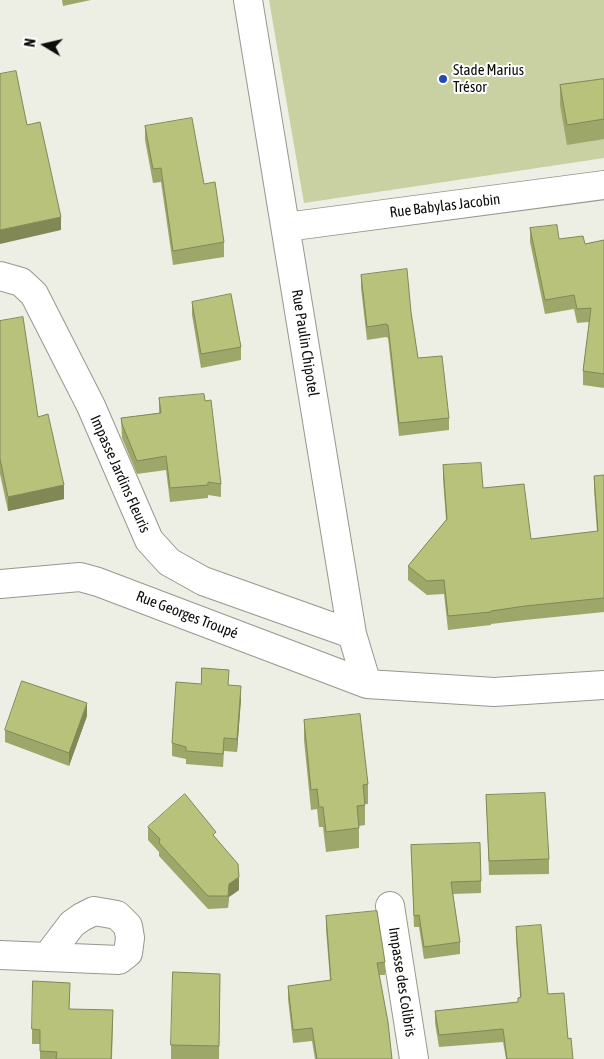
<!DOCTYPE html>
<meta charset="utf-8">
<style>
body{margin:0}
#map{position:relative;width:604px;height:1059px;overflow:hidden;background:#edefe4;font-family:"Asap Condensed",sans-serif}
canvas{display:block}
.north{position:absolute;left:20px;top:20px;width:50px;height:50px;-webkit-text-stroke:4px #fff;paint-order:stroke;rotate:279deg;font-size:14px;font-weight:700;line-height:20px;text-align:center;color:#0d0e0a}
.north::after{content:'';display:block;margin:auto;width:18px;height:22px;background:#0d0e0a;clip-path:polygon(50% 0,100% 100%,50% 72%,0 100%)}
</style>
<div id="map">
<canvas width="604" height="1059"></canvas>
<div class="north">N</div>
</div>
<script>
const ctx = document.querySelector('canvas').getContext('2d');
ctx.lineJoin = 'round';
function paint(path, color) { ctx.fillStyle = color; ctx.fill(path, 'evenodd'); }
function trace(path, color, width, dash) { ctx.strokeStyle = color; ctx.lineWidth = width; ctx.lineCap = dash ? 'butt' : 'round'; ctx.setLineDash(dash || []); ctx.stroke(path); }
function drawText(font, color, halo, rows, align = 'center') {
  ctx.font = font + ' "Asap Condensed",sans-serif'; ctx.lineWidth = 4; ctx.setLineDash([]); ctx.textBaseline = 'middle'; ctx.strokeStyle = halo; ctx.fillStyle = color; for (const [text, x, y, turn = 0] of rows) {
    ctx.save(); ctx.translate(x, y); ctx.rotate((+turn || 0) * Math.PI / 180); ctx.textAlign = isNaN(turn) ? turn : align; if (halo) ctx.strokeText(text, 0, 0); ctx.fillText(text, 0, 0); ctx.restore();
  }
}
paint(new Path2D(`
 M269,0H604V158L304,203Z`), '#c9d0a2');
const minor = new Path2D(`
 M248,0L352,634L367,684
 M286,227L604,185
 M0,276L21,282L34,294L91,406L149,540L169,562L203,581L352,634
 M0,584L80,577L98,582L367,684L494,692L604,685
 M390,906L414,1059
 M0,955L119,960L128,953L130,938L128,926L117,915L94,911L82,917L72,924L47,957`);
trace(minor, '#96988e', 30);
trace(minor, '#fff', 28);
paint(new Path2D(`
 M62,0H91L63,6Z
 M604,79V139L567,145L560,105V85Z
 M145,126L204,184L224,242V257L173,265L161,182L153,183L145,140Z
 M530,228L559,239L585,244L604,240V388L583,385V371L589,322L577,323L574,309L545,314L530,242Z
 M361,275L411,312L418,358L449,418V430L399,436L388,338L386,337L367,340L361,288Z
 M192,302L241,347V360L201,368L192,315Z
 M0,321L38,417L64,499L8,511L0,474Z
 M159,398L221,484V497L208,495V498L170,502L166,470L137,474L122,438L121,418L159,413Z
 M443,465L483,488L531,539L597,532L594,490V476L604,475V612L525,620L491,624V625L448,630L444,594L427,595L408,580V566L446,520L443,479Z
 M229,685L241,699L237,752L224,751L223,767L186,764V759L172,756V743Z
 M87,716L69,766L5,742V730Z
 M304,720L368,784V804H365V825L359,826V848L326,852L323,827H319L317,809L311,810L304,740Z
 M486,795L549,859V874L489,875Z
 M148,827L216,838L239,890L229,897L228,908L208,909L159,856V852L148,840Z
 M411,845L481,881V893L453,894L460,942V954L424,959L419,927H414Z
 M326,916L385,962V975H379L392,1059H315L312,1041L293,1043L288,999V986L330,980L326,929Z
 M516,927L568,1039L573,1059H506L503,1042L439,1047L435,1023V1011L518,1002V998L520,997L516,939Z
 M220,974L219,1059H171V1045Z
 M70,997L69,1009L113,1024L112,1059H40V1044H32V1029Z`), '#9ea76a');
paint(new Path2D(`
 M61,217V230L0,244V230Z
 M64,485V499L8,511V497Z
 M241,686V699L237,752V739Z
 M87,703V716L69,766V753Z
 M239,877V890L229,897L228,908L229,884Z`), '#818856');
const building = new Path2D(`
 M16,71L27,125L40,122L61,217L0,230V74Z
 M604,79V119L567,125L560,85Z
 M192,118L204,184L215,182L224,242L173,251L161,168L153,169L145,126Z
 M557,225L559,239L583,236L585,244L604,240V374L583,371L591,308L577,309L574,295L545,300L530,228Z
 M407,269L411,312L418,358L442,356L449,418L399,423L388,325L386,324L367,327L361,275Z
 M231,294L241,347L201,354L192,302Z
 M23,317L38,417L48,414L64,485L8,497L0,459V321Z
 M204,394L205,401L211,400L221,484L208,482V485L170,488L166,456L137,461L122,424L121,418L161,413L159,398Z
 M481,463L483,488L524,484L531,539L598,531L594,476L604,475V598L525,606L491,611V612L448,616L444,580L427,581L408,566L447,519L443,465Z
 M202,668L229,670L228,685L241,686L237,739L224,738L223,754L186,751V747L172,743L176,682L201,684Z
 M22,681L87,703L69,753L5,730Z
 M360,714L368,784L363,785L365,805L357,806L359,828L326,832L323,807H319L317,789L311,790L304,720Z
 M545,793L549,859L489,861L486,795Z
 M185,794L216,832L213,835L238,864L239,877L229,884L228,896H208L159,843L160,839L148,827Z
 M480,843L481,881L451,882L460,942L424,947L419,915L414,916L411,845Z
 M377,911L385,962L377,963L388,1022L392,1059H317L312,1028L293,1030L288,986L331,980L326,916Z
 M541,925L548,994L564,993L568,1039L571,1038L573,1059H507L503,1029L439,1035L435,1011L518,1002V998L521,997L516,927Z
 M173,972L220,974L219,1046L171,1045Z
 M33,981L70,983L69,1009L113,1010L111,1059H56L57,1052L40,1051V1030L32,1029Z`);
paint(building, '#b8c27b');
trace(building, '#818856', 1);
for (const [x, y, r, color] of [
 [443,79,5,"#2349b7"]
]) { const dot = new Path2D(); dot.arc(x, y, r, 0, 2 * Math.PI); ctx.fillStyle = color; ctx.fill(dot); trace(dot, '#fff', 2); }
drawText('15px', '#0d0e0a', '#fff', [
 ["Stade Marius",453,70],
 ["Trésor",453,87]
], 'left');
drawText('15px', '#0d0e0a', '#fff', [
 ["Rue Babylas Jacobin",445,206,-7],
 ["Rue Paulin Chipotel",305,343,81],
 ["Impasse Jardins Fleuris",120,474,66],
 ["Rue Georges Troupé",187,615,21],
 ["Impasse des Colibris",402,982,81]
]);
</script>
